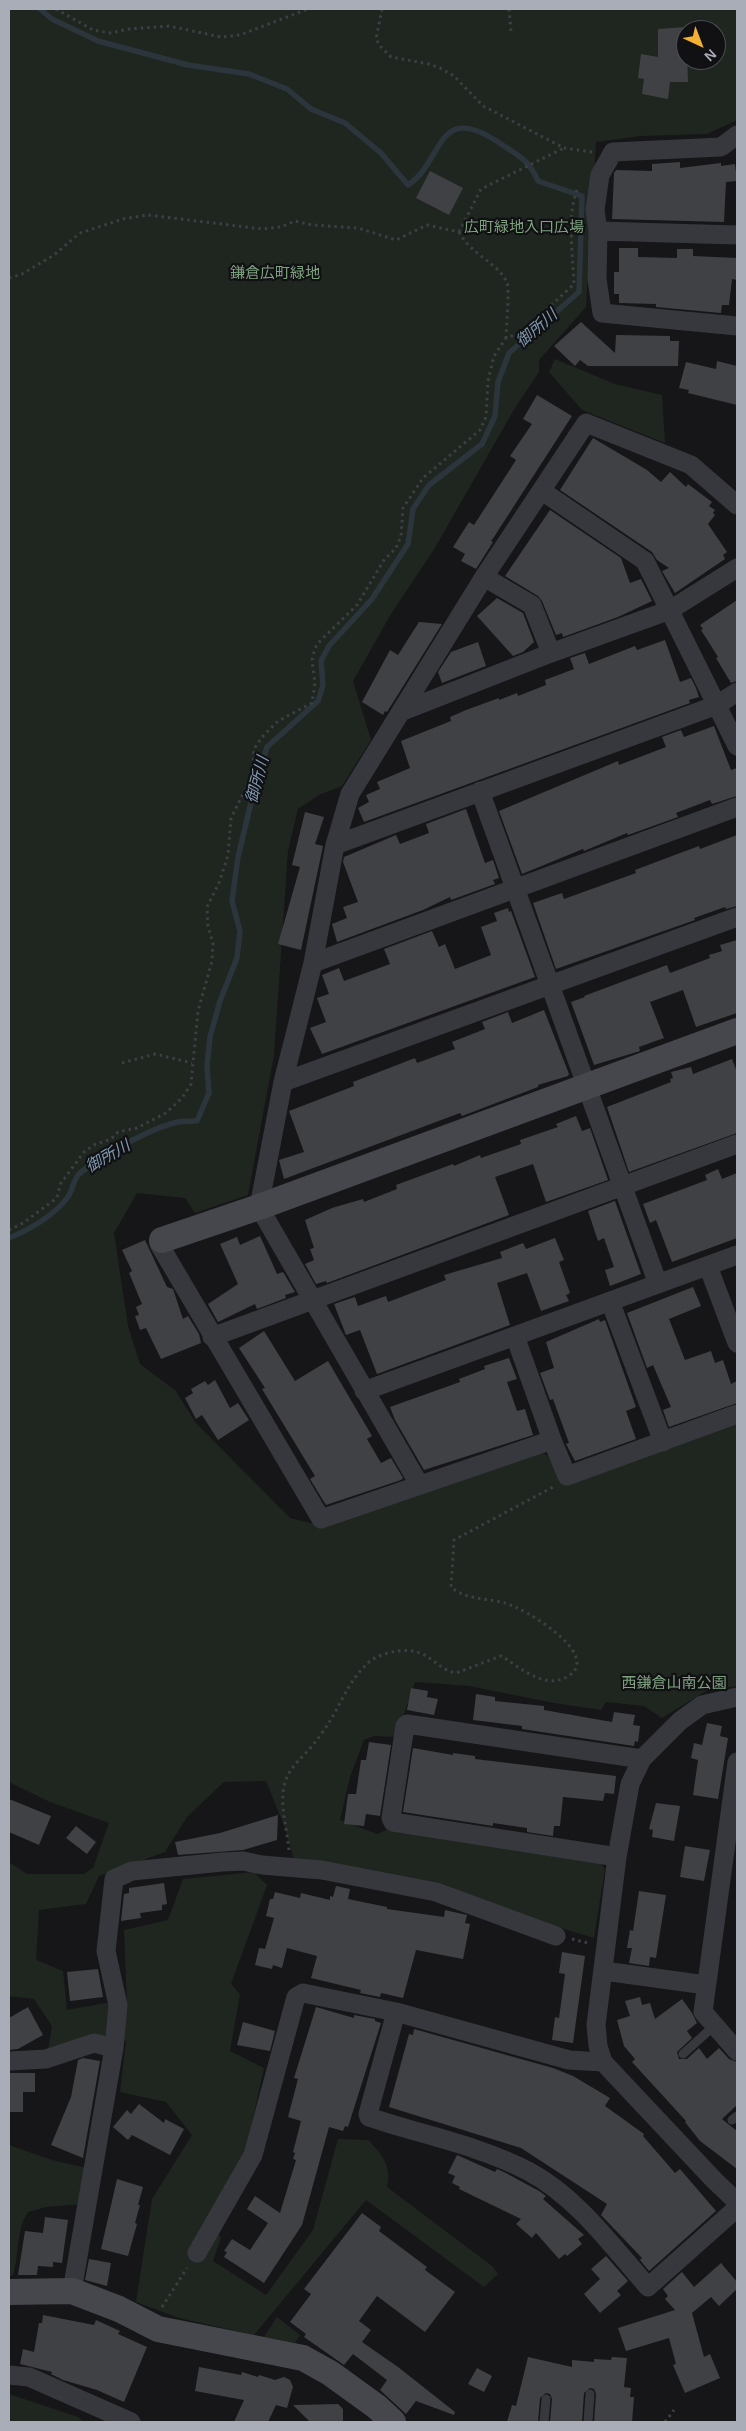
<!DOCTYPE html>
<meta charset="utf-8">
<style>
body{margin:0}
#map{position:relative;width:746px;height:2431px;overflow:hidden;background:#161618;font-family:Arial,sans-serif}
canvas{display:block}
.frame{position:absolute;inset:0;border:10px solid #a8adb8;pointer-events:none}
.north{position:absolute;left:676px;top:20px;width:50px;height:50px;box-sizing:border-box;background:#111113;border:1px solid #4d4f55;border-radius:50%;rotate:137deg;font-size:14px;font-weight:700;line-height:20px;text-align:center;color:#a8adb8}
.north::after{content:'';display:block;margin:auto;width:18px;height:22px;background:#f2b134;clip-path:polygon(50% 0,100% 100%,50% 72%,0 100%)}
</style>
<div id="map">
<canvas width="746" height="2431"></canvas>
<div class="frame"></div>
<div class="north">N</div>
</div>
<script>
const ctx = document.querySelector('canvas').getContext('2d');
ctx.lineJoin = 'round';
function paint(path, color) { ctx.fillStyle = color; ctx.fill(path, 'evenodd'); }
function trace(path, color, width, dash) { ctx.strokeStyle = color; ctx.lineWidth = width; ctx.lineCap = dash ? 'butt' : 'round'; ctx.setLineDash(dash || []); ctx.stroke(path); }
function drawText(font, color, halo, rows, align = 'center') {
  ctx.font = font + ' Arial,"Noto Sans JP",sans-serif'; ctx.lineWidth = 4.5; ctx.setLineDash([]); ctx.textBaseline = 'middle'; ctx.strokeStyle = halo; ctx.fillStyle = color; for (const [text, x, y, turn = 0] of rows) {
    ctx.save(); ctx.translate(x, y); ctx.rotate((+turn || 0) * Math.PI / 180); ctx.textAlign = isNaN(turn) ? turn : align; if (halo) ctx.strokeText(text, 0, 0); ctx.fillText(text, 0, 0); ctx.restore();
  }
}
paint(new Path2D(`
 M9,9H737V120L707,134L641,136L596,142L586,307L539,360V372L515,408L433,551L391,614L353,681L371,740L342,786L319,795L298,809L288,851L274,1055L248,1195L195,1213L185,1198L137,1193L114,1233L128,1326L140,1364L176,1391L195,1422L290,1518L322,1526L541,1452L548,1456L558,1476L737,1422V1686L706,1691L662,1718L644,1706L606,1702L601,1710L554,1703L469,1686L415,1682L396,1737L374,1736L364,1740L350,1777L340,1820L377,1834L387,1830L600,1862L605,1869L594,1938L504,1911L294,1860L285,1828L266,1781L224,1782L187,1817L165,1852L99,1876L86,1904L39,1910L36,1960L63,1971L67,2010L106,2003H127L124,1930L168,1920L183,1879L254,1872L267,1885L231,1984L240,1994L230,2051L264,2068L243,2164L204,2222L221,2237L213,2261L266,2295L313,2230L338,2139L368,2140C382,2154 392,2166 387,2187L492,2266L498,2274L484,2287L366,2200L254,2335L179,2318L136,2302L152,2199L192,2135L166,2102L120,2092L126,2041L92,2037L48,2050L52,2026L34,1999L9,1996V1862L27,1874H83L93,1868L109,1823L50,1802L9,1782ZM686,30H716V60H686Z
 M555,359L615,384L662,395L665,443L582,410L549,372Z
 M9,2145L52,2160L87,2168L82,2204L46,2207L28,2212C15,2233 20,2252 13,2275L9,2277Z
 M277,2317L300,2335L295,2343L264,2337Z
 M9,2394L78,2417L83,2422H9Z`), '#1e261f');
trace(new Path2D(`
 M9,1238C29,1230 55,1215 68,1197C73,1190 73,1179 80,1173C102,1155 151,1128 178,1122C184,1121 191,1121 197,1121L209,1093L207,1066L210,1037L220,1001L237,958L240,931L232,901L238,857L255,786L267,747L318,701L323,685L321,661L329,646L372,599L408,544L413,509L429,485L482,444L495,416L498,382L509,353L579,292L582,196L538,181C529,160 519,156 501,144C435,99 445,161 408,185L381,153L345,123L311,109L287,89L249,74L188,65L98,41L52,19L40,9`), '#2c353c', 5.5);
paint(new Path2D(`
 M686,27L688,82H670L668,99L642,94L644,79L638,78L641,54L658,57V29Z
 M680,162V168L721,163V166L735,164L737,181L726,182L724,222L612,219L614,173L616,170L652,171V164Z
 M430,171L463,188L449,215L416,198Z
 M619,248H638V257L677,258V249H693V256L737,258V280L732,279L729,305H722L721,313L656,307V304L619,303V294H614V272H619Z
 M581,322L615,353L616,335L670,336V341H679L678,366H588L580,360L575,366L554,346Z
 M717,361L737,366V405L688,393L689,390L679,388L686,362L716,369Z
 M537,395L572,416L494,537L491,541L493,542L476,569L461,561L465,554L453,547L469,522L474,525L516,460L510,456L532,424L523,419Z
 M593,438L647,470L661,482L670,472L686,487L688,484L712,502L709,506L715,510L713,513L715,515L708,524L727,552L723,555L725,559L675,593L662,571L669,568L657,560L652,552L560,490Z
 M550,510L621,558L630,583L641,579L652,601L618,617L563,637L562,633L556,635L542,601L538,596L505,576Z
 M497,598L523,613L534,642L523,652L513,656L477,616Z
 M737,600V681L731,683L716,658L718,657L701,630L703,629L700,625Z
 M419,622L442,624L387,712L385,711L383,715L362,702L390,650L398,655Z
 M665,640L680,682L691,678L696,688L699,697L689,700L690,703L364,822L358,808L369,802L366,795L380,789L377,782L410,768L401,741L451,721L450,717L466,710L499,698V700L517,693L518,696L546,685L545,680L574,669L570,658L585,653L589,664L635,646L637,650Z
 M478,642L486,666L442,683L438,672L451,652Z
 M714,726L731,770L737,768V796L712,804L710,800L676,813L678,817L628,835L627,833L584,851L583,849L522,874L499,811L618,761L619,765L666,747L662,737L681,730L684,737Z
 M466,809L485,863L493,860L499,878L493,880L495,884L451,900L450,897L423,910L337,942L332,924L347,918L343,907L358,902L343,862L344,857L396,835L400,844L429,833L426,824Z
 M305,812L324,817L315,844L323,846L301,950L278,944L300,867L292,865Z
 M737,835V906L726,909L725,907L694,918L695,920L556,969L533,903L562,893L564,899L636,873L635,870L664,859L699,846L700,849Z
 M508,908L509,912L511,911L535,977L322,1054L310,1028L326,1022L317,998L329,994L322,975L339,968L344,981L390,964L384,949L432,931L439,947L445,944L455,969L491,955L481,927L497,921L494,913Z
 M737,940V1013L696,1027L683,990L650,1002L664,1038L639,1047L640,1051L594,1065L571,1002L585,997L584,996L667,965L670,973L710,958L709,955L722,951L720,945Z
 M544,1010L569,1074L568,1076L538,1085V1087L462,1116L460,1113L284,1179L279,1160L304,1152L289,1111L354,1086L353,1082L415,1058L417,1063L455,1049L452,1042L485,1029L482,1022L508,1012L512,1023Z
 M732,1059L737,1072V1133L629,1172L607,1107L671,1082L670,1079L673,1078L671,1072L691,1067L693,1074Z
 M576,1116L582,1131L590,1128L608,1180L546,1202L533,1164L495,1177L509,1215L327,1283L326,1281L316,1284L305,1264L314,1260L310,1249L314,1248L305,1220L332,1208L363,1199L364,1202L397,1189L396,1185L453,1164L454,1166L480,1155L481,1158L521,1144L520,1140L558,1127L556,1124Z
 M718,1169L722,1179L737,1173V1238L672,1262L656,1220L650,1223L643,1204L707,1180L705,1175Z
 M615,1201L641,1274L610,1286L605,1270L614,1267L604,1238L598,1241L588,1211Z
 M260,1236L277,1274L283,1272L295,1292L285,1295L286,1298L257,1309L255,1304L218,1322L208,1304L238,1284L220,1244L237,1237L240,1245Z
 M555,1238L564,1260L559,1262L570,1293L566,1295L569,1301L541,1311L527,1273L497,1283L510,1325L377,1374L360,1330L346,1335L334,1304L355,1297L358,1306L386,1296L388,1302L446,1280L444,1275L502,1258L500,1252L523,1243L526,1249Z
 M145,1240L167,1287L173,1289L183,1319L188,1316L199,1334L201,1343L161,1359L146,1328L140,1330L135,1316L139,1315L136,1307L142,1304L129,1273L132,1271L122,1250Z
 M693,1287L701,1306L669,1319L685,1360L711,1351L715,1363L723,1360L731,1384L737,1381V1403L669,1427L663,1410L671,1407L653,1365L647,1368L627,1313Z
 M599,1319L600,1322L605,1320L636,1407L626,1411L636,1439L575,1461L566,1444L569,1443L553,1399L550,1400L540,1373L554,1368L546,1342Z
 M264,1331L295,1381L328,1361L372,1436L367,1439L381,1463L391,1458L403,1478L401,1480L326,1505L310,1479L315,1476L262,1389L265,1388L239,1348Z
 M509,1358L517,1379L507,1382L517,1411L525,1409L533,1435L424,1470L395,1420L390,1407L460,1382L459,1379L485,1369L484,1366Z
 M215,1380L230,1408L238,1403L249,1420L218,1440L202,1415L196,1419L185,1398L193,1393L191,1389L205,1381L208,1385Z
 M411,1688L428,1691L427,1697L438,1699L434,1715L407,1710Z
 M476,1694L495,1697V1701L544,1706V1710L612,1722L614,1712L635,1715L633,1725L640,1726L638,1742L635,1741L634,1746L522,1729V1726L473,1720Z
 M707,1723L722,1726L720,1736L728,1738L718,1799L693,1795L698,1760L691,1758L694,1743L702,1745Z
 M369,1742L391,1745L380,1816L366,1814L364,1826L344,1824L348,1794H356L361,1760H366Z
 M413,1748L453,1755V1753L475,1756V1759L616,1776L614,1794L605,1793L603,1801L563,1797L560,1826H554L553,1836L527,1832V1828L493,1823V1826L403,1812Z
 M9,1799L51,1816L39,1845L9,1832Z
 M656,1803L680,1806L674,1841L652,1837L653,1830L649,1829Z
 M278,1815L277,1840L243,1850L178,1855L175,1842L220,1833Z
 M76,1826L96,1842L87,1854L66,1838Z
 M685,1846L710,1850L704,1881L680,1877Z
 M164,1883L167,1904L162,1905V1910L140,1913L141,1918L121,1921L124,1894L129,1893V1888Z
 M336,1886L350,1889L348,1899L387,1907V1909L444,1917L445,1910L467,1915L465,1923L470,1924L463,1959L416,1950L403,1998L381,1993L380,1997L360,1993L361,1990L311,1978L317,1956L287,1948L282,1968L273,1965L272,1969L255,1965L259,1948L265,1949L274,1918L266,1916L270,1899H273L275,1892L300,1898L301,1893L330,1900V1896L333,1897Z
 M639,1891L666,1895L656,1958L650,1957L649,1966L629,1963L632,1948H627L630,1930L633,1931Z
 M562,1952L585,1956L573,2043L552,2040L555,2017L559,2018L565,1974L559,1973Z
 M98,1969L103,1997L70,2001L67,1972Z
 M640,1997L642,2005L650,2003L655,2019L682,1999L692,2013L697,2023L687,2031L692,2038L677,2052L679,2059H687L699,2048L707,2059L719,2048L729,2059L737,2062V2105L722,2119L737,2131V2169L700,2141L685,2122L686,2121L632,2062L635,2059L624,2046L617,2020L630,2016L625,2001Z
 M28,2007L43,2035L18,2049L9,2050V2018Z
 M316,2007L354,2018V2015L375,2019V2021L381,2023L348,2127L345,2126L343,2131L329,2127L302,2225L264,2283L224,2257L227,2252L224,2251L232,2239L250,2250L268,2223L247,2209L255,2196L280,2213L296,2160L293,2159L295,2153L293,2152L301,2121L288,2117L298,2079L294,2078Z
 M243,2022L275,2031L270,2051L237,2045Z
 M414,2029L553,2068L573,2076L610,2098L605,2106L644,2134L643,2136L675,2173L680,2169L716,2211L649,2271L640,2260L642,2258L601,2215L607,2204L521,2148L389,2107L409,2034L413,2035Z
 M83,2058L100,2061L83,2158L51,2145L71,2097L78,2060Z
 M9,2073H35V2092H23V2112H9Z
 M139,2104L164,2123L165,2119L184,2129L170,2155L132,2135L128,2140L113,2127L127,2110L131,2114Z
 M457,2155L495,2172L497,2169L504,2172L539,2191L546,2196L543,2199L584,2235L578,2239L582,2244L567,2256L565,2254L559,2259L536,2233L532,2238L516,2224L521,2219L459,2189L460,2187L452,2183L455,2176L448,2173Z
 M117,2179L143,2187L138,2205H140L135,2223L137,2224L128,2256L101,2249Z
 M362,2213L381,2227L379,2231L427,2267L425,2270L455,2292L425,2332L377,2296L359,2321L371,2330L362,2342L398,2367L455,2412L454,2415L416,2401L406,2414L380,2390L387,2380L353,2354L344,2365L304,2337L306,2334L290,2322L311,2294L304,2289Z
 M45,2217L68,2220L62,2263L53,2262V2267L38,2266L37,2275H18L25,2231L43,2233Z
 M606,2256L628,2281L617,2291L621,2295L600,2313L584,2294L600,2279L591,2269Z
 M89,2259L111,2263L107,2286L85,2280Z
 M721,2263L737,2282V2289L719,2306L711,2297L692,2313L704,2357L710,2354L720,2378L685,2393L673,2365L676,2364L669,2338L626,2351L618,2328L675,2310L665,2299L668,2296L663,2289L682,2272L694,2287Z
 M43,2315L94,2325L96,2320L120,2331L118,2334L147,2347L124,2402L97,2390L63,2380L51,2374L52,2372L20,2364L23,2349L34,2352L39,2323H42Z
 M528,2357L572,2367V2360L594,2362V2359L611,2360L612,2357L627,2358L624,2387L631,2388L630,2397H634L632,2422H594L596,2394L594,2389L590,2388L584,2393L582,2422H550L552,2399L550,2394L546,2393L540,2398L538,2422H507L512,2405L516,2406Z
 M199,2367L241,2375L242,2372L258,2377L259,2375L275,2380L284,2377L290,2380L293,2387L287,2408L276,2405L268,2422H234L244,2400L195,2391Z
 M477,2368L492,2376L484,2392L468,2384Z
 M338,2404L343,2409V2422H310L293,2405Z`), '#404145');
trace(new Path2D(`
 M56,9L93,30L110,33L129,29L169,26L221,37L240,35L308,9
 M382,9L376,39L380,46L391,57L429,64L440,68L454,76L483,106L564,148L592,152
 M509,9L511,31
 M459,232L481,189L564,148
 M459,232C471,255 500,264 507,283C510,289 506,328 506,338
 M9,278L22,274L54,255L80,233L123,219L148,215L262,229L281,227L295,221L312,225L358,228L396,240L427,225L459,232
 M122,1063L155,1054L192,1063
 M9,1230L23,1223L54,1200L57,1197L61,1183L84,1152L94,1145L111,1139L118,1132L137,1128L166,1113L182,1098L191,1084L198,1011L212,961L213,944L208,926L207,907L219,883L228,855L231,818L252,776L254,749L262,737L278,721L312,703L315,683L312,660L315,648L320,641L357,605L384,560L396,548L401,536L403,508L423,478L480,430L486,417L488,381L494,356L506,338L523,332L574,284C573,257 566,209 579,186
 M289,1850C287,1829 280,1806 284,1786C288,1768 301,1759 312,1746C318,1739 325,1729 330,1721C342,1701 349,1681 367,1664C373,1657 389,1652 398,1651C430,1647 434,1669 456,1673L501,1656C520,1667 546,1692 570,1675C600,1653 524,1608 505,1603C487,1598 466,1600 451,1587L454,1540L553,1487
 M572,1939L588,1943
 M162,2307L187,2268
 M665,2422L674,2410`), '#3d3f44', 3, [2.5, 4]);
trace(new Path2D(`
 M683,2054L715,2025
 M732,2120L737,2116
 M544,2422L546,2399
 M588,2422L590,2394`), '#37383d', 9);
trace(new Path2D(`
 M737,135L721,147L613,152L600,175L595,210L598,231L597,279L602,313L737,326
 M598,231L737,235
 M542,491L645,561L737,746
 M484,577L532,605L551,653
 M403,711L551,653L670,610L737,568
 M480,791L658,1284
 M335,845L717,705L737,692
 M313,963L737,807
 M283,1082L737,917
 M162,1240L159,1244L321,1519L552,1440L567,1476L737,1414
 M708,1266L737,1343
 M610,1301L663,1442
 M515,1336L552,1440
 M212,1337L737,1144
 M364,1391L737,1255
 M419,1484L259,1207L283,1082L313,963L335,845L350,794L484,577L586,423L691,465L737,505
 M737,1697L702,1705L680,1721L642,1759L630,1784L617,1857L596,2025L598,2046L603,2062L714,2180L737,2202
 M737,1762L703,2012L737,2051
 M617,1857L393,1822L391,1818L405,1726L407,1724L642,1759
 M604,1971L706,1985
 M396,2012L368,2114L369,2117C422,2135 478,2145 528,2171C577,2197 612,2246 648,2287L737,2208
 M114,2048L118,2005L106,1951L114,1879L132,1871L222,1862L243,1861L262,1865L322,1870L436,1892L556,1936
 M9,2061L46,2059L94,2043L114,2048L72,2291
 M197,2253L253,2155L296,1997L303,1993L396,2012L569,2060L603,2062
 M9,2375L29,2377L131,2422`), '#37383d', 19);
trace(new Path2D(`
 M162,1240L259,1207L737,1031
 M9,2292L72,2291L119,2309L158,2329L303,2358L330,2373L377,2407L393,2422`), '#45474d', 26);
drawText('15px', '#7fa381', '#111113', [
 ["広町緑地入口広場",524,228],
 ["鎌倉広町緑地",275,274],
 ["西鎌倉山南公園",674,1684]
]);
drawText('italic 16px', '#7f9bb3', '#111113', [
 ["御所川",537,329,-41],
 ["御所川",258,780,-75],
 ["御所川",108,1157,-30]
]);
</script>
